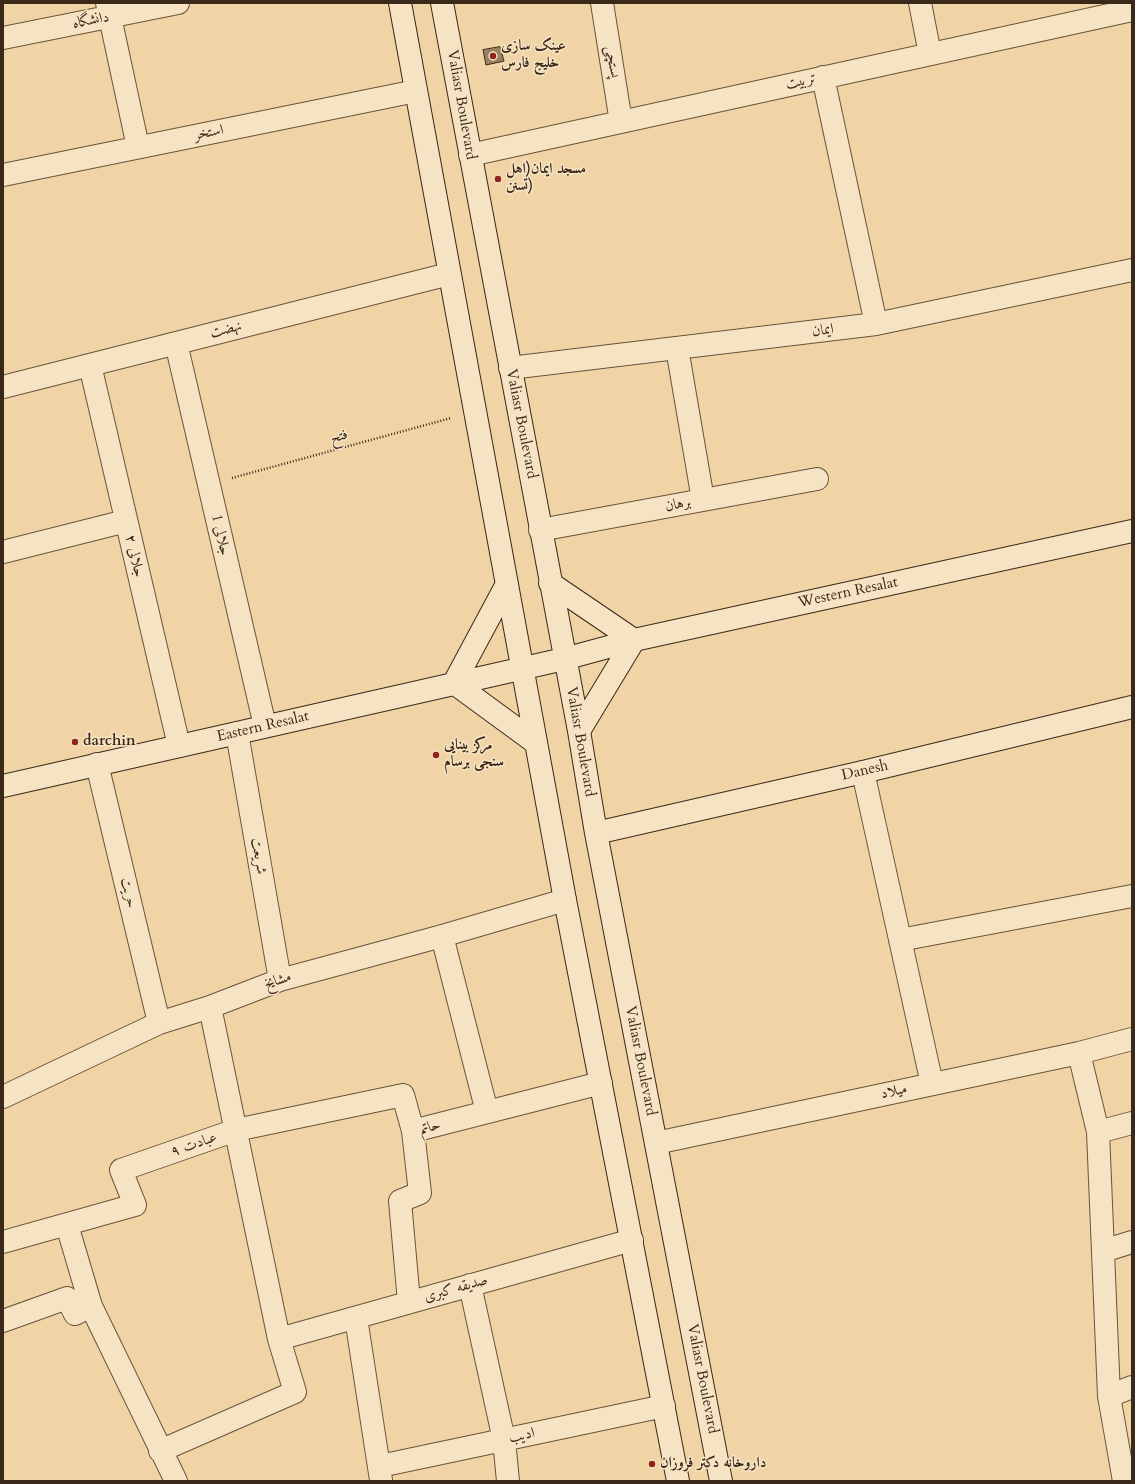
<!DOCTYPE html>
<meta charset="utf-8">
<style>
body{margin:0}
#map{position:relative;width:1135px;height:1484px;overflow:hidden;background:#f1d4a5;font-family:Cardo,serif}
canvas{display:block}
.frame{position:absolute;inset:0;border:4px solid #3a2919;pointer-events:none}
</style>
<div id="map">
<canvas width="1135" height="1484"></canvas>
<div class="frame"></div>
</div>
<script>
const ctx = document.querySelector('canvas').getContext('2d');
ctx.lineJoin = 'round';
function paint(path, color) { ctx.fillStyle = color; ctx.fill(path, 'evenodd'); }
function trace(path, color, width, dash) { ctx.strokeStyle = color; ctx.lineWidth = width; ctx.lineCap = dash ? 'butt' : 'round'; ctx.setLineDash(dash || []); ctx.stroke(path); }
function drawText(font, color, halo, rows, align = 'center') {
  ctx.font = font + ' Cardo,Amiri,serif'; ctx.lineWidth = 3; ctx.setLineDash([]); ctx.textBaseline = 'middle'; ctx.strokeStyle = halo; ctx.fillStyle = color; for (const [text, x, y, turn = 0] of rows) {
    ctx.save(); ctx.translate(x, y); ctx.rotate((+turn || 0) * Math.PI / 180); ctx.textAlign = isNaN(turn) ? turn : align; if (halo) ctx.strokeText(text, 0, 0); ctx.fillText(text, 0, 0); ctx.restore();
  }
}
const building = new Path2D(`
 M500,47L504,61L486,65L483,50Z`);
paint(building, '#998262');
trace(building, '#3a2919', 1);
const street = new Path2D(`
 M107,3L138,147
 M602,3L621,122
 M920,3L930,54
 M3,38L178,3
 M823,77L876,324
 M470,155L1132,10
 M3,175L416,91
 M176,343L265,726
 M677,348L703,500
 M90,365L179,746
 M510,368L876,324L1132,270
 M3,387L449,274
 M540,530L817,479
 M3,552L126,521
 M237,733L280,980
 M97,764L159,1023
 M863,772L932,1084
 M442,936L487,1112
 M900,940L1132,896
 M1079,1053L1098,1132L1109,1396L1124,1481
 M3,1097L159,1023L210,1007L280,980L442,936L565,900
 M1098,1132L1132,1123
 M656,1143L1079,1053L1132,1039
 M67,1225L91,1306L176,1481
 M3,1242L135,1205L121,1170L236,1130L403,1095L413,1131
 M1103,1251L1132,1242
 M470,1285L504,1440L508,1481
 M409,1302L400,1201L420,1193L413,1131L601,1083
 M356,1318L381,1480
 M3,1321L67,1298L75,1314L91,1306
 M279,1339L632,1240
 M1109,1396L1132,1387
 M160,1451L295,1392L279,1339L210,1007
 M380,1466L664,1406`);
const secondary = new Path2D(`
 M400,3L565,900L678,1481
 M442,3L579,731L596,833L721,1481
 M550,583L634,640L579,731
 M507,584L454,683L536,743
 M3,786L564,659L634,640L1132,531
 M596,833L863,772L1132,707`);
trace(street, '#68543c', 24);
trace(secondary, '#3a2919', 24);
trace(new Path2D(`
 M232,478L451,418`), '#3a2919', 2.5, [1, 2]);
trace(street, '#f6e3c4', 22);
trace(secondary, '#f6e3c4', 22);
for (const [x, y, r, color] of [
 [493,56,4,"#8f2418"],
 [498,179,4,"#8f2418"],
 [75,742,4,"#8f2418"],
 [436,755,4,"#8f2418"],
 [652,1464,4,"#8f2418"]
]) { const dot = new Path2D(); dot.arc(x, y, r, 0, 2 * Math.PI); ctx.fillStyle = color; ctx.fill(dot); trace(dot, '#f6e3c4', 1.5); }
drawText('15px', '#3a2919', '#f6e3c4', [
 ["دانشگاه",91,21,-11],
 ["پستچی",612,62,81],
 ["تربیت",801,82,-12],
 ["Valiasr Boulevard",461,105,80],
 ["استخر",209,133,-11],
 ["نهضت",226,330,-14],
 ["ایمان",823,331,-7],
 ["Valiasr Boulevard",521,424,79],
 ["فتح",339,437,-15],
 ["برهان",678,505,-11],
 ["جلالی 1",220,535,77],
 ["جلالی ۲",134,556,77],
 ["Western Resalat",848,593,-12],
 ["Eastern Resalat",263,727,-13],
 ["Valiasr Boulevard",580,742,80],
 ["Danesh",865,771,-13],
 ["شریعت",258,856,80],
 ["حریت",128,893,76],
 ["مشایخ",278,981,-18],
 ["Valiasr Boulevard",640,1061,79],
 ["میلاد",894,1092,-12],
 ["حاتم",430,1128,-18],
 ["عبادت ۹",194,1145,-19],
 ["صدیقه کبری",456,1289,-16],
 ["Valiasr Boulevard",702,1379,79],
 ["ادیب",522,1436,-12]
]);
drawText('bold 15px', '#3a2919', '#f6e3c4', [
 ["عینک سازی",501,47],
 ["خلیج فارس",501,64],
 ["مسجد ایمان(اهل",506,170],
 ["تسنن)",506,187],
 ["darchin",83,742],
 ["مرکز بینایی",444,746],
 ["سنجی برسام",444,763],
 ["داروخانه دکتر فروزان",660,1464]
], 'left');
</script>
